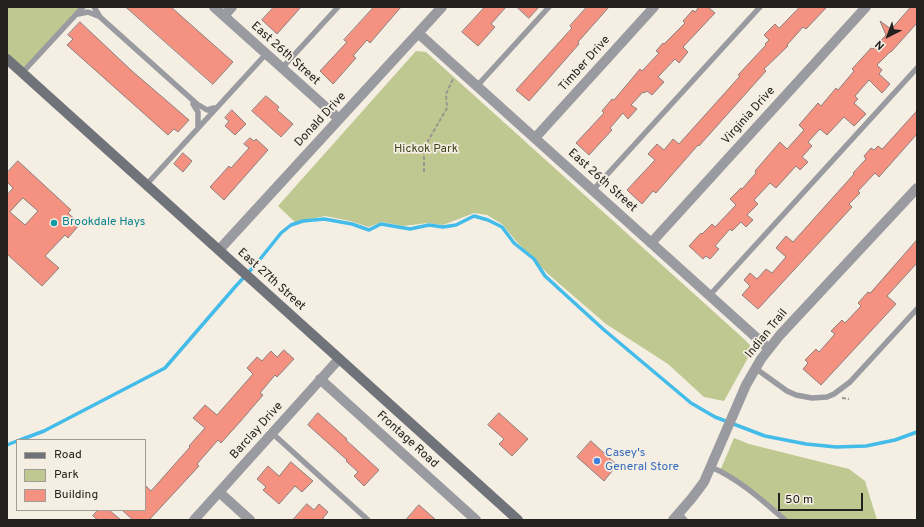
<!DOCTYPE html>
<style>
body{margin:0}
#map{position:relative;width:924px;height:527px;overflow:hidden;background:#f5eee3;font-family:Overpass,sans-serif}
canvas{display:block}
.frame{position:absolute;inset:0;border:8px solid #23211d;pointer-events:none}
.legend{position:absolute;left:16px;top:439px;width:130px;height:72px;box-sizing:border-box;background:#f5eee3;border:1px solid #a19c94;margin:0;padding:5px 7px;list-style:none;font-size:12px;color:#23211d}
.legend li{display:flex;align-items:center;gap:8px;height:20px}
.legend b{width:20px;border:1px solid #a19c94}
.north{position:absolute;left:868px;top:16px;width:40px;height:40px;-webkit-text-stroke:3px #f5eee3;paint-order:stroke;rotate:222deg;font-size:11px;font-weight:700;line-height:16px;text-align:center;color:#23211d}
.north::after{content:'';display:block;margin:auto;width:14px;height:18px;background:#23211d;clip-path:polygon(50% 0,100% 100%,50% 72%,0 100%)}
.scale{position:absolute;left:778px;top:493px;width:85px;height:18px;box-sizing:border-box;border:2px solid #23211d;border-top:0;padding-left:5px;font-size:12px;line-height:14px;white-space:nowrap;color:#23211d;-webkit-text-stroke:3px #f5eee3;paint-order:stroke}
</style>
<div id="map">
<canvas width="924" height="527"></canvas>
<div class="frame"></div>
<ul class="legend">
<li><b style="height:5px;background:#70737a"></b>Road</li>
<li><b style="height:11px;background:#bfc891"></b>Park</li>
<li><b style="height:11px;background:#f49181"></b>Building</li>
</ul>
<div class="north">N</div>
<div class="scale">50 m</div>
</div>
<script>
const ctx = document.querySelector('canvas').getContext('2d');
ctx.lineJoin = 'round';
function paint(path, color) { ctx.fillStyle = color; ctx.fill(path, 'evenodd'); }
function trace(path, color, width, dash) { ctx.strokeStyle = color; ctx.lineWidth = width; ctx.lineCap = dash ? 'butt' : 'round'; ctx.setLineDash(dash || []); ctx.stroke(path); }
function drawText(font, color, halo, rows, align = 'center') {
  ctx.font = font + ' Overpass,sans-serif'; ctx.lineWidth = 3.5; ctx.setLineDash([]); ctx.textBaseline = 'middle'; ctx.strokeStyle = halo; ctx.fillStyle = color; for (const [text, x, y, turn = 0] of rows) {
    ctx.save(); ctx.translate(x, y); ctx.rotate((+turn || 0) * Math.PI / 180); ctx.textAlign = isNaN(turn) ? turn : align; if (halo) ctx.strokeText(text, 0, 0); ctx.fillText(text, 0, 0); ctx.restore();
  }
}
paint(new Path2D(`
 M7,7H83L22,73L7,59Z
 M416,51L426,52L744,339L750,345L749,356L724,401L704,397L668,364L606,324L548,274L516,241L502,224L487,215L474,213L443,225L428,223L403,226L382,222L369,227L350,221L325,216L295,222L278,206Z
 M734,438L749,444L849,469L865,481L877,520H785L720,471Z`), '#bfc891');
trace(new Path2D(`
 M20,440L44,431L165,368L235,287L257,263L281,233L291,225L303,221L324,219L352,224L369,230L381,224L410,229L429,225L443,227L456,225L474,216L488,220L502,227L514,243L534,259L545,276L603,329L691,403L715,417L765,436L806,444L836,447L866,446L895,440L917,432
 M7,445L17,441`), '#43bcea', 3.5);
const building = new Path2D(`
 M126,7H171L233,62L213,84Z
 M274,7H301L277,34L262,20Z
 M374,7H401L370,43L367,40L353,56L356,58L333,84L320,71L347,42L344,40Z
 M485,7H506L491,24L495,27L478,46L462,32Z
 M517,7H539L529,18Z
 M587,7H609L578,42L579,44L529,101L516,90L572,28L570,26Z
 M699,7H708L715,13L683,47L688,52L679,63L675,59L658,77L664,82L652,95L647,91L644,93L643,92L631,105L637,109L628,119L623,113L610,128L612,130L589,155L576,143L604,113L602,111L612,99L614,100L640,69L642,71L659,53L656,51L663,43L664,44L685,23L683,21L693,10L695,12Z
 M800,7H827L806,29L803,27L787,45L788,46L764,69L766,71L699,146L698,145L656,193L653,191L642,204L627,190L655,160L648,154L657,144L664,150L673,139L679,144L740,76L738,75L766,45L765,44L769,40L764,35L775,24L779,28Z
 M911,7H917V23L891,52H890L877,65L882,70L879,74L890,84L882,93L869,80L855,96L858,99L854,103L866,114L854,126L844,117L827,135L820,129L808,142L812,146L802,157L808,162L800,170L796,166L776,188L770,183L754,200L758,204L747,215L753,220L746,227L741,222L732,231L730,229L715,246L719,249L710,259L706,256L703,259L689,246L701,233L702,234L712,224L715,227L736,205L730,199L741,188L742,189L756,173L755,171L780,142L787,149L804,130L799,125L818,103L821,106L836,88L838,90L854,71L852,69L871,48L873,49L886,35L880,21L891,29Z
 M80,22L132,71L189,120L178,132L174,129L168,135L67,45L73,39L68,35Z
 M266,96L279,107L277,110L293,124L281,137L252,111Z
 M232,110L246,124L235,135L225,126L229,121L225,118Z
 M917,111V134L879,177L875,173L858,191L860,193L849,204L852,207L758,309L742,295L750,286L744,280L750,273L757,279L766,269L772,273L786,257L776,248L786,236L793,242L854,174L853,173L866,159L864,156L871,148L874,150L878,146L882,149Z
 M250,138L254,141L256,139L268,150L224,200L210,187L229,166L231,168L249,148L244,144Z
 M183,153L192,161L183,172L174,164Z
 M18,161L71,210L68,213L80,224L68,238L65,235L45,256L59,268L42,286L7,254V195L13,188L7,182V173ZM23,198L38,211L25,225L10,212Z
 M917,240V263L887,296L896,304L821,385L803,369L808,363L805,360L816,349L819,352L835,334L831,331L842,320L845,323L861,306L858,303L868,292L870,293Z
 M284,350L294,359L277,377L275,375L260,393L263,395L239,423L221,443L218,440L197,464L199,466L149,520H133L122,510H145V485L151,491L190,447L189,446L205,428L193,418L205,405L217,415L253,374L247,368L257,357L262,361L271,351L277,357Z
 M318,413L347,439L346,440L379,470L364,486L354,476L358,472L346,461L347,460L308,425Z
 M499,413L528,439L512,456L499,444L504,439L488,425Z
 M591,441L617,465L604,481L577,457Z
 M291,462L313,481L302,492L295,486L279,504L263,490L266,487L257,479L268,466L279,476Z
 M307,504L314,510L319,504L328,512L323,518L324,520H293Z
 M419,505L436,520H406Z
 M98,510H109L121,520H98L93,516Z`);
paint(building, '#f49181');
trace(building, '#8d807d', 1);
trace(new Path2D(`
 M424,172V153L428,141L447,108L446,94L453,79
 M842,398L849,399`), '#9c978f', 2, [4, 2]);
trace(new Path2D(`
 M94,7L100,17L197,104L207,110L214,108
 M78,14L88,12L98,16
 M282,68L338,7
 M22,73L83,7
 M477,86L549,7
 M193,104L198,112V127
 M146,185L266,54
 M593,190L760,7
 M709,296L917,68
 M755,368L787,391L796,395L812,398L827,397L834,394L850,382L917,309
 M272,433L368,520
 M711,467C739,479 762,500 785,520
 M679,513L685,520`), '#999ba0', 5.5);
trace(new Path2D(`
 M214,7L339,119
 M224,16L232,7
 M418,33L769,349
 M535,138L654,7
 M651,243L866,7
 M219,250L442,7
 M320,379L476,520
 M219,492L250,520
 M194,520L339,359
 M673,520L692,498L704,482L746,385L761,359L780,335L917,188`), '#999ba0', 10);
trace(new Path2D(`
 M7,59L518,520`), '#70737a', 10);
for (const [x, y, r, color] of [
 [54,223,4,"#0f9aa8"],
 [597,461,4,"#3f7fe0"]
]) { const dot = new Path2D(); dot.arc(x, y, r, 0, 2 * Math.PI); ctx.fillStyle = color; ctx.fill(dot); trace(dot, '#f5eee3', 1.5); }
drawText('12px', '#23211d', '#f5eee3', [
 ["East 26th Street",285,54,42],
 ["Timber Drive",585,64,-48],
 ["Virginia Drive",749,116,-48],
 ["Donald Drive",321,120,-47],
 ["East 26th Street",602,181,42],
 ["East 27th Street",271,280,42],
 ["Indian Trail",767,334,-51],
 ["Barclay Drive",257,431,-48],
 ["Frontage Road",407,440,42]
]);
drawText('12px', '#41471e', '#f5eee3', [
 ["Hickok Park",426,150]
]);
drawText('12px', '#0d838f', '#f5eee3', [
 ["Brookdale Hays",62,223]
], 'left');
drawText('12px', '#366cbe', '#f5eee3', [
 ["Casey's",605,454],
 ["General Store",605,468]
], 'left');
</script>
